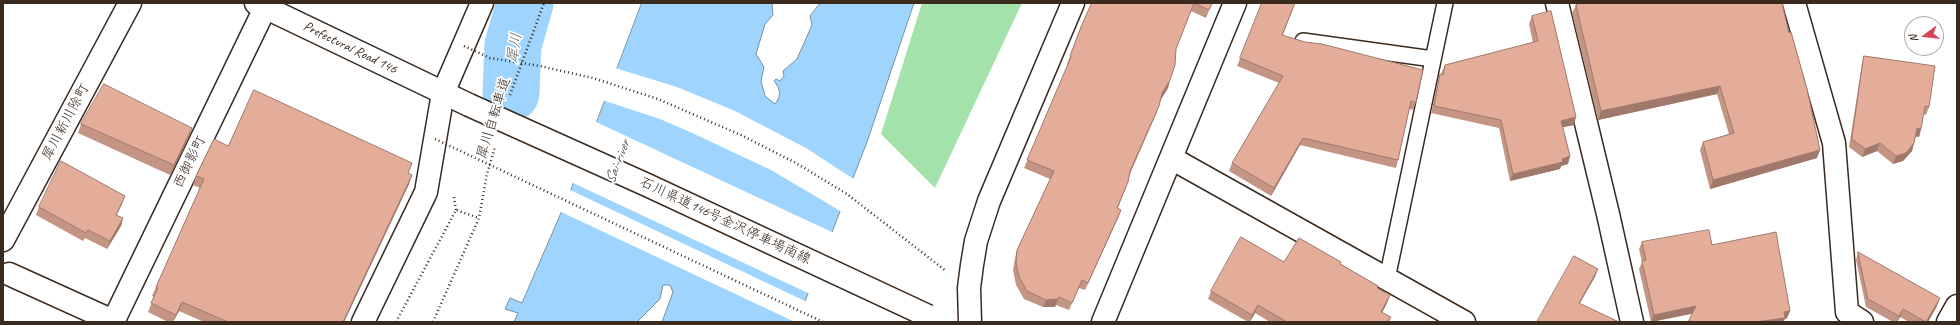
<!DOCTYPE html>
<meta charset="utf-8">
<style>
body{margin:0}
#map{position:relative;width:1960px;height:325px;overflow:hidden;background:#fff;font-family:Caveat,sans-serif}
canvas{display:block}
.frame{position:absolute;inset:0;border:4px solid #3b2a1e;pointer-events:none}
.north{position:absolute;left:1904px;top:16px;width:40px;height:40px;box-sizing:border-box;background:#fff;border:1px solid #b1aaa5;border-radius:50%;rotate:255deg;font-size:11px;font-weight:700;line-height:16px;text-align:center;color:#3b2a1e}
.north::after{content:'';display:block;margin:auto;width:14px;height:18px;background:#d1495b;clip-path:polygon(50% 0,100% 100%,50% 72%,0 100%)}
</style>
<div id="map">
<canvas width="1960" height="325"></canvas>
<div class="frame"></div>
<div class="north">N</div>
</div>
<script>
const ctx = document.querySelector('canvas').getContext('2d');
ctx.lineJoin = 'round';
function paint(path, color) { ctx.fillStyle = color; ctx.fill(path, 'evenodd'); }
function trace(path, color, width, dash) { ctx.strokeStyle = color; ctx.lineWidth = width; ctx.lineCap = dash ? 'butt' : 'round'; ctx.setLineDash(dash || []); ctx.stroke(path); }
function drawText(font, color, halo, rows, align = 'center') {
  ctx.font = font + ' Caveat,"Klee One",sans-serif'; ctx.lineWidth = 3.5; ctx.setLineDash([]); ctx.textBaseline = 'middle'; ctx.strokeStyle = halo; ctx.fillStyle = color; for (const [text, x, y, turn = 0] of rows) {
    ctx.save(); ctx.translate(x, y); ctx.rotate((+turn || 0) * Math.PI / 180); ctx.textAlign = isNaN(turn) ? turn : align; if (halo) ctx.strokeText(text, 0, 0); ctx.fillText(text, 0, 0); ctx.restore();
  }
}
paint(new Path2D(`
 M922,3H1022L935,188L881,134Z`), '#a3e2aa');
const water = new Path2D(`
 M642,3H772L773,15L765,24L756,54L764,67L761,81L765,96L775,104C782,96 780,88 774,81L776,79L780,81L784,76L783,71L797,59L812,25L810,16L820,3H914L867,142L797,322H662L673,292L670,285H663L660,299L637,322H514L518,313L505,309L510,298L522,303L570,192Z`);
paint(water, '#9ed4fd');
trace(water, '#7690a4', 1);
paint(new Path2D(`
 M615,68L677,87L735,111L806,148L849,176L854,179L842,212L771,170L690,132L660,119L602,100Z
 M594,121L834,233L810,294L571,182Z
 M568,189L807,302L800,322H795L559,211Z`), '#fff');
trace(new Path2D(`
 M511,93L513,45L525,3`), '#9ed4fd', 57);
const service = new Path2D(`
 M1303,41L1433,59
 M1387,279L1445,3`);
const minor = new Path2D(`
 M1557,3L1608,214L1632,322
 M1794,3L1834,143L1847,312L1862,322
 M1171,158L1464,322
 M3,240L130,3
 M9,274L115,322
 M113,322L266,6
 M363,322L426,192L443,93L482,3
 M970,322L969,288L972,265L976,241L989,201L1073,3
 M1103,322L1235,3
 M1948,322L1957,306`);
const secondary = new Path2D(`
 M256,3L469,105`);
trace(service, '#3b2a1e', 18);
trace(minor, '#3b2a1e', 25);
trace(secondary, '#3b2a1e', 25);
trace(new Path2D(`
 M510,95L544,3
 M454,197L456,210
 M396,322L456,210L479,218
 M433,322L479,218L487,174L495,147`), '#3b2a1e', 2.5, [1, 3]);
trace(service, '#fff', 15);
trace(minor, '#fff', 22);
trace(secondary, '#fff', 22);
const secondaryBridge = new Path2D(`
 M469,105L647,185L928,316`);
trace(secondaryBridge, '#3b2a1e', 25, []);
trace(new Path2D(`
 M464,46L490,58L540,66L593,78L658,99L743,136L796,163L847,194L946,271
 M435,139L823,322`), '#3b2a1e', 2.5, [1, 3]);
trace(secondaryBridge, '#fff', 22);
paint(new Path2D(`
 M1092,3H1212L1206,18L1191,11L1176,49L1168,88L1161,99L1156,114L1130,174L1128,182L1118,208L1121,210L1118,218L1085,290L1079,288L1069,310L1056,305L1055,307H1043L1024,299L1016,285L1013,270L1015,258L1017,250L1050,179L1024,168L1068,65L1067,64L1081,27Z
 M1262,3H1295L1283,35L1416,102L1413,110L1409,109L1398,160L1396,168L1300,145L1271,196L1229,171L1232,163L1279,83L1237,66Z
 M1782,3L1817,158L1710,189L1700,150L1703,142L1729,134L1717,94L1598,120L1572,13L1576,5Z
 M1532,16L1574,125L1563,127L1570,156L1568,164L1561,166L1560,169L1510,181L1499,128L1431,113L1438,82L1440,74H1441L1445,65L1533,43L1529,24Z
 M1864,56L1929,107L1926,115L1923,114L1921,129L1919,137L1916,136L1912,151L1903,161L1893,164L1877,151L1862,157L1849,147L1862,64Z
 M81,124L192,128L189,137L170,175L78,133Z
 M228,146L408,173L412,175L409,184L344,322H204L179,311L173,322H168L148,312L154,297L152,296L200,188L193,185L196,176Z
 M122,204L116,215L123,218L121,226L107,249L85,238L83,241L36,215L39,207Z
 M1642,242L1712,245L1790,311L1787,318L1785,319L1692,314L1651,322L1639,269L1642,262L1639,249Z
 M1858,252L1937,306L1928,322H1909L1900,317L1897,322H1893L1866,307L1856,260Z
 M1284,262L1341,264L1378,286V288L1390,295L1387,303L1382,313L1391,317L1389,322H1270L1255,313L1250,322H1248L1208,299L1211,291Z`), '#c49584');
paint(new Path2D(`
 M1170,80L1168,88L1160,101L1162,93Z
 M1720,86L1717,94L1598,120L1601,111Z
 M1159,106L1156,114L1127,179L1130,171Z
 M1576,117L1574,125L1559,128L1561,121Z
 M192,128L189,137L170,175L174,165Z
 M1917,128L1921,129L1919,137L1914,136Z
 M1303,138L1300,145L1271,196L1274,188Z
 M1880,143L1877,151L1862,157L1865,149Z
 M1914,143L1912,151L1903,161L1893,164L1896,156Z
 M1820,150L1817,158L1710,189L1713,180Z
 M1570,156L1568,164L1561,166L1560,169L1510,181L1513,174Z
 M412,175L409,184L344,322H343Z
 M125,196L122,204L113,223L116,215Z
 M1121,210L1118,218L1085,290L1088,283Z
 M123,218L121,226L107,249L110,241Z
 M1598,269L1595,277L1576,310L1579,303Z
 M1390,295L1387,303L1378,320L1381,312Z
 M1059,297L1055,307H1043L1046,300Z
 M1940,298L1937,306L1928,322H1926Z
 M182,302L179,311L173,322L176,315Z
 M1258,305L1255,313L1250,322L1252,315Z
 M1696,306L1694,313L1651,322L1654,315Z
 M1903,309L1900,317L1897,322L1899,316Z
 M1790,311L1787,318L1785,319L1783,322H1755L1784,312Z`), '#a0796c');
const building = new Path2D(`
 M1092,3H1212L1209,10L1194,3L1176,49L1175,65L1170,80L1162,93L1159,106L1130,171L1128,182L1117,208L1121,210L1088,283L1082,280L1072,303L1059,297L1058,299L1046,300L1027,291L1019,277L1016,262L1017,250L1054,171L1027,160L1071,57L1070,56L1081,27Z
 M1262,3H1295L1282,35L1305,42L1322,44L1423,70L1416,102L1411,101L1398,160L1303,138L1274,188L1232,163L1283,76L1240,58Z
 M1583,3H1782L1789,33L1791,32L1807,89L1820,150L1713,180L1703,142L1734,133L1720,86L1601,111L1576,5Z
 M1551,11L1576,117L1561,121L1570,156L1562,159L1563,162L1513,174L1501,120L1434,106L1440,74L1443,75L1445,65L1538,41L1532,16Z
 M1864,56L1935,66L1929,107L1925,106L1921,129L1917,128L1914,143L1906,153L1896,156L1880,143L1865,149L1852,139Z
 M104,84L192,128L174,165L81,124Z
 M254,90L412,163L408,173L412,175L343,322H228L182,302L176,315L151,303L158,288L156,287L204,179L196,176L214,139L228,146Z
 M61,161L125,196L116,215L123,218L110,241L88,230L86,233L39,207Z
 M1709,230L1712,245L1776,232L1790,311L1784,312L1785,318L1755,322H1688L1696,306L1654,315L1642,261L1646,260L1642,242Z
 M1241,237L1284,262L1299,238L1341,262L1340,264L1378,286L1377,288L1390,295L1381,312L1391,317L1387,322H1287L1258,305L1252,315L1211,291Z
 M1858,252L1940,298L1926,322L1903,309L1899,316L1868,299Z
 M1574,256L1598,269L1579,303L1619,322H1537Z`);
paint(building, '#e4ad9a');
trace(building, '#a0796c', 1);
drawText('14px', '#3b2a1e', '#fff', [
 ["Prefectural Road 146",350,48,26],
 ["犀川自転車道",494,118,-73],
 ["犀川新川除町",66,122,-62],
 ["西御影町",190,162,-64],
 ["石川県道146号金沢停車場南線",725,221,25]
]);
drawText('italic 15px', '#595d61', '#fff', [
 ["犀川",515,48,-81],
 ["Sai-river",618,162,-69]
]);
</script>
